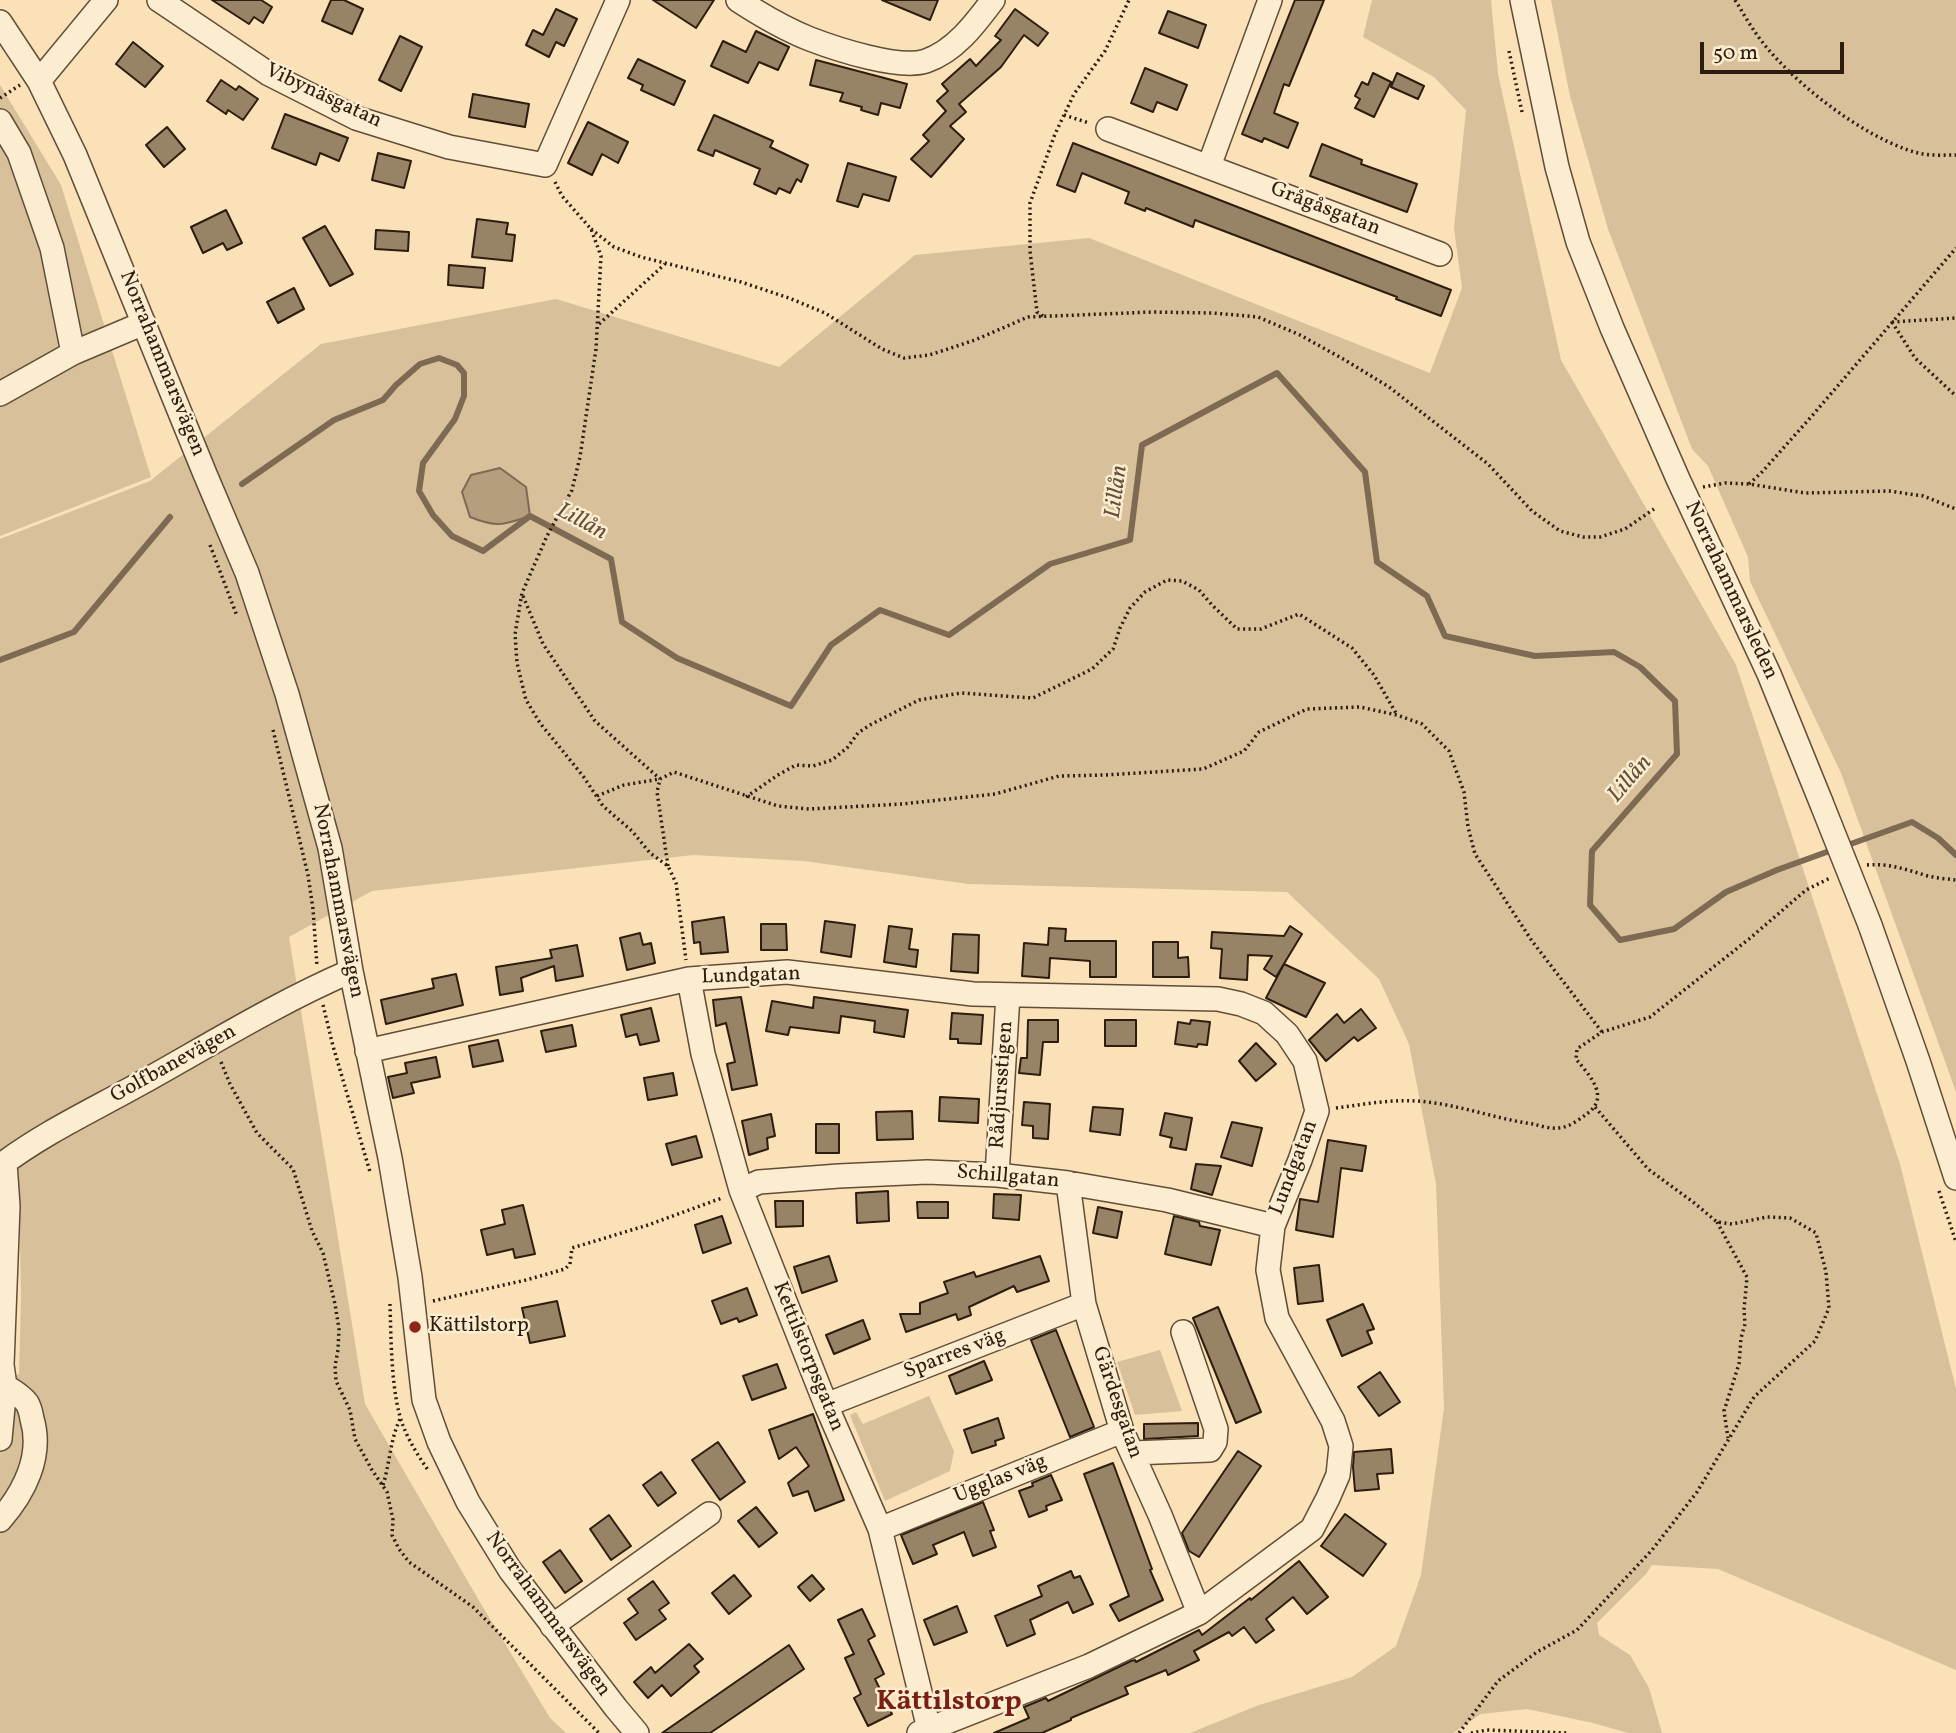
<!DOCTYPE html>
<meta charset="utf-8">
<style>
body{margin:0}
#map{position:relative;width:1956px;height:1733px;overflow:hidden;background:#fae1b7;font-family:Vollkorn,serif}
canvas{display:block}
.scale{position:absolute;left:1700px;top:42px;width:144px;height:32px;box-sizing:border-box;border:4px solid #2d1d0f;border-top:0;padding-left:9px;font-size:21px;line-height:24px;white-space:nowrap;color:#2d1d0f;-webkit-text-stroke:5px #fcecd0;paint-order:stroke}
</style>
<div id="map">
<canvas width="1956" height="1733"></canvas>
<div class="scale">50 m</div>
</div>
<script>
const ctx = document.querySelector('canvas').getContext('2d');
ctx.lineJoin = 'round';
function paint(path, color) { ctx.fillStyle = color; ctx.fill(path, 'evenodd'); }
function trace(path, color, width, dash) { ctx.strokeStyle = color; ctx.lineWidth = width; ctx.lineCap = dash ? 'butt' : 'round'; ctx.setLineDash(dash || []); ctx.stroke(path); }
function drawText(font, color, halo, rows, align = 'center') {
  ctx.font = font + ' Vollkorn,serif'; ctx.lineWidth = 5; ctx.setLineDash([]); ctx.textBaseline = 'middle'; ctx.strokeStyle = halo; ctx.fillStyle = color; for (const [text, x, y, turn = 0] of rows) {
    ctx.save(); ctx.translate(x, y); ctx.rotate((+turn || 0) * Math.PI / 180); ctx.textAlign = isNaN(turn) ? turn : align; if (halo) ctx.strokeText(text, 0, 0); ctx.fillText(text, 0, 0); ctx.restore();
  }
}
paint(new Path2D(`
 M1372,0H1491L1498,74L1561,360L1736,665L1900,1164L1956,1389V1670L1718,1569L1652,1565L1646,1574L1597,1623L1599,1635L1630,1655L1649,1688L1662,1733H1628L1593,1723L1527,1709L1481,1714L1453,1733H1190L1259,1705L1352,1677L1396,1646L1421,1575L1444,1408L1436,1184L1409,1044L1379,979L1287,892L968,884L804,861L693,855L372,891L289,937L365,1404L481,1604L550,1718L566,1733H0V1384L19,1374L21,1297L19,1188L0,1174V539L150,481L321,344L556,299L779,367L915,255L1089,238L1430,373L1462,288L1454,228L1466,110L1434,77L1363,37Z
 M1551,0H1956V1092L1841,773L1750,581L1748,557L1708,466L1692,449L1608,229L1570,96Z
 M0,85L61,185L151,477L0,536Z
 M1160,1350L1182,1411L1135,1415L1117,1362Z
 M929,1396L954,1451L950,1471L885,1501L850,1415L856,1412L863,1424Z`), '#d7c09a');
const water = new Path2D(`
 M500,468L526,487L530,516C502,525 498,528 470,517L462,492L471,475Z`);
paint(water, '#b49e7e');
trace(water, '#7e6a52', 2);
trace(new Path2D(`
 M242,484L334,420L383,400L396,385L420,364L439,358L457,365L464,373V396L455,419L423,463L419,491L433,515L452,536L483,551L530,516L611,559L622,622L677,658L791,706L831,645L880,610L949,635L1050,564L1130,540L1142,445L1277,373L1365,472L1377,562L1427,596L1445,636L1535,656L1614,652L1640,667L1675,701L1677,754L1592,851L1590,905L1620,940L1674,929L1726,892L1777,870L1835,849
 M0,660L74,632L170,517
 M1845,846L1912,822L1938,838L1956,855`), '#7e6a52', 6);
const building = new Path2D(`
 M212,0H261L272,7L263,23L254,17L249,24Z
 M331,0H344L363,9L352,34L322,21Z
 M653,0H714L696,28Z
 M882,0H938L930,20Z
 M1295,0H1324L1289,86L1284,84L1274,113L1298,123L1288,148L1264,138L1262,142L1242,134Z
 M556,9L577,19L564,46L556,42L549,57L526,45L533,30L543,35Z
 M1015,9L1048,33L1038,46L1024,35L1001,67L959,104L966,112L950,126L964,139L931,177L911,159L929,141L923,135L946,111L937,101L948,91L942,84L970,59L976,66L1001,40L995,36Z
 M1168,11L1206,25L1198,48L1159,33Z
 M756,31L789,47L778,70L759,62L748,83L711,66L723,41L746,52Z
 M400,36L422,47L401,91L379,80Z
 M133,42L163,66L145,87L116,64Z
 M638,59L685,81L674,105L641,90L643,85L628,78Z
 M816,60L907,84L900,108L881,103L878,115L861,110L862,107L840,101L843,93L810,85Z
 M1145,68L1187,85L1177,110L1157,102L1153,112L1131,103Z
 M1373,73L1391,82L1374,117L1355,108L1360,99L1355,96L1362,82L1368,85Z
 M1397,73L1424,86L1418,99L1391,87Z
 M221,80L236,90L239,86L258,99L243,120L228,110L226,114L207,101Z
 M473,94L529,104L525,127L469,117Z
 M285,114L348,138L339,161L320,153L316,165L272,148Z
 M714,115L773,141L770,147L808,165L801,182L797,179L790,193L779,188L776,194L754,184L760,169L715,150L713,156L698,150Z
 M588,122L628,142L618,163L602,154L592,175L568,163Z
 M167,127L185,149L164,167L146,145Z
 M1073,143L1451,290L1441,316L1396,299L1397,297L1195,220L1193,227L1146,208L1145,211L1125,203L1129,192L1082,173L1075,192L1057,185Z
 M1322,144L1362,160L1361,164L1417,184L1407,212L1310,176Z
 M378,153L411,161L404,188L372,180Z
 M848,163L896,177L889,201L863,194L858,207L837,201Z
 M226,210L242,243L227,250L223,243L203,253L191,227Z
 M477,219L508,223L506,234L515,235L512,261L472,257Z
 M325,226L353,274L330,286L303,238Z
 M376,230L409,232L408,251L375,249Z
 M449,265L485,268L483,288L448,285Z
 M294,288L304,309L278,323L267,302Z
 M724,917L728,952L701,954L700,942L694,943L692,922Z
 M825,921L855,925L851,957L821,952Z
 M761,924H786L787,950H761Z
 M889,926L912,929L909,949L918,950L916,967L884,962Z
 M1290,926L1302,934L1276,977L1264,969L1272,956L1248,955L1247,980L1220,978L1222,949L1211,948L1212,932L1284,936Z
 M1049,928L1066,929L1065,941H1116V977H1090V961L1050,958L1049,978L1022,976L1024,943L1048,945Z
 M640,933L643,945L651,943L655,963L627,970L620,938Z
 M953,934L979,935L978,973L951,971Z
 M1153,942H1178V958L1188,957L1189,977H1153Z
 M577,945L583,976L556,981L554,966L521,978L523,991L500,995L496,967L552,958L550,950Z
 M1284,964L1325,983L1306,1017L1266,998Z
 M456,974L463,1005L386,1024L381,1000L434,988L432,979Z
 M741,997L757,1085L732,1090L727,1064L735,1062L726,1023L716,1026L713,1000Z
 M814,997L908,1010L904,1037L874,1032L875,1021L841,1016L839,1033L790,1027L788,1035L766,1031L772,1001L813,1008Z
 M651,1008L659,1041L640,1045L637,1034L626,1037L621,1015Z
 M1361,1009L1376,1028L1358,1041L1354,1037L1326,1061L1309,1040L1337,1014L1344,1023Z
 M952,1013L983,1015L981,1044L958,1043V1039H950Z
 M1028,1020H1058V1042H1043L1040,1075L1019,1073L1021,1058H1027Z
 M1105,1020H1136V1046H1105Z
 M1191,1020L1210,1022L1207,1045L1198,1044L1197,1047L1175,1044L1178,1022L1190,1024Z
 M572,1025L576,1046L546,1052L541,1031Z
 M498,1040L503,1061L473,1067L469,1046Z
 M1256,1043L1276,1064L1256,1081L1239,1061Z
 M436,1057L440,1077L411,1083L414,1093L393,1098L388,1077L407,1073L405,1063Z
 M673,1073L677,1095L648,1100L644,1078Z
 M940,1097L979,1099L978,1123L939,1121Z
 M1024,1102L1050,1104L1048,1139L1033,1138V1126L1022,1125Z
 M1093,1107L1123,1109L1120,1135L1090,1131Z
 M912,1111L913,1139L877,1140L876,1112Z
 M1165,1113L1192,1118L1186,1150L1170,1147L1172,1138L1160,1135Z
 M771,1114L775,1136L767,1138L768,1149L749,1155L742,1121Z
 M1232,1122L1262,1128L1252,1166L1221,1157Z
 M816,1124H839V1153H816Z
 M696,1136L702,1157L672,1165L666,1144Z
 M1328,1140L1366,1146L1362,1171L1341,1168L1333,1237L1296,1230L1300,1199L1318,1202Z
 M1196,1164L1221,1166L1212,1195L1191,1189Z
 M888,1191L889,1221L857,1223L856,1193Z
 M994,1194L1021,1195L1019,1220L993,1218Z
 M775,1201H803V1226L776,1227Z
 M917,1202H948V1218H918Z
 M523,1205L535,1254L515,1258L513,1249L487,1255L481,1230L505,1224L502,1210Z
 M1098,1207L1122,1212L1117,1238L1093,1233Z
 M722,1216L731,1243L703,1253L695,1225Z
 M1174,1216L1199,1222L1200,1226L1220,1230L1211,1265L1165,1254Z
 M829,1256L837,1281L802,1293L794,1267Z
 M1040,1256L1049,1281L1017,1292L1014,1286L969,1307L971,1315L958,1320L956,1314L906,1332L900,1314H920V1303L948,1293L944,1282L974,1272L976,1277Z
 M1319,1265L1323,1301L1298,1304L1294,1268Z
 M747,1288L757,1315L739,1322L737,1318L721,1324L712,1301Z
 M557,1301L565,1336L530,1343L522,1308Z
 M1363,1304L1374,1329L1367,1331L1372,1343L1342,1356L1327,1320Z
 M1218,1307L1261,1412L1236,1423L1193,1318Z
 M863,1320L870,1339L834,1354L826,1335Z
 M1056,1330L1094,1427L1070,1437L1031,1340Z
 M984,1361L992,1380L956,1394L949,1376Z
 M777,1364L786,1388L752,1400L743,1376Z
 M1380,1372L1400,1402L1379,1416L1358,1387Z
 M813,1414L844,1500L815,1511L808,1491L793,1496L788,1483L809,1466L796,1447L779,1459L769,1430Z
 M998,1418L1004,1438L995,1441L996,1445L972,1453L964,1430Z
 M1198,1423V1436L1144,1439V1424Z
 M718,1442L745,1482L720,1500L692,1460Z
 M1391,1449L1393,1473L1377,1474L1379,1489L1355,1491L1353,1467L1354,1452Z
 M1238,1451L1261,1466L1199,1557L1189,1551L1182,1533Z
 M1113,1463L1152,1569L1150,1570L1163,1600L1119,1621L1110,1605L1129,1596L1084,1474Z
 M661,1472L676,1493L658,1506L643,1485Z
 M1051,1475L1062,1500L1046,1506L1047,1510L1029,1517L1019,1491L1033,1486L1032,1483Z
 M983,1502L994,1530L990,1531L996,1547L973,1556L964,1532L933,1545L937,1554L913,1564L901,1535Z
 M756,1507L777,1533L759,1547L738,1521Z
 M1345,1514L1386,1544L1363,1576L1321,1546Z
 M609,1515L631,1546L611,1560L590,1529Z
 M560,1550L582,1581L565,1593L543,1562Z
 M1299,1561L1328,1597L1307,1614L1293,1597L1266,1619L1274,1630L1256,1643L1244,1627L1232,1636L1229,1632L1194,1651L1199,1660L1168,1675L1166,1670L1125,1687L1128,1694L1071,1718V1720L1042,1733H994L1029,1718L1024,1707L1046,1698L1048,1701L1131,1661L1135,1660L1136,1662L1199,1630L1202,1635L1250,1598L1251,1600Z
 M1071,1571L1074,1578L1080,1576L1093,1604L1073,1613L1068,1602L1030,1620L1035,1634L1007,1646L995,1616L1042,1596L1038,1586Z
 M734,1575L751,1596L729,1614L712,1593Z
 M812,1575L824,1589L810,1601L798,1587Z
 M653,1581L669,1603L659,1610L666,1619L636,1640L624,1623L638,1613L628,1599Z
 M957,1606L967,1632L934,1645L924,1620Z
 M862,1609L875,1636L868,1640L884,1674L875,1679L892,1714L868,1726L854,1698L861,1694L845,1658L854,1654L838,1620Z
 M689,1644L703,1659L694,1666L699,1672L671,1696L662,1685L648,1698L634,1682L651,1667L655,1673Z
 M789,1645L804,1669L719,1727L710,1733H662Z`);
paint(building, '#988366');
trace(building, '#2d1d0f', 2);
const minor = new Path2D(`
 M159,0L269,74L356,118L449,147L545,165L618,0
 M738,0C761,15 785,29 810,39C836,49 900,70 926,61C955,51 975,24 993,0
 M1522,0L1557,167L1578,242L1612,328L1678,479L1769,674L1821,802
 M0,22L39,81L75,155L205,474L247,573L287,694L330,848L351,971L390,1158L410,1277L424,1400L439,1442L468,1502L510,1570L616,1708L637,1733
 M39,81L106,0
 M0,121L19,153L52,248L73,353
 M1108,129L1440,254
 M1209,166L1270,0
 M0,394L73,353L144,323
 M1870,925L1918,1061L1956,1178
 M689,979L703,1054L741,1190L826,1405L880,1529L930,1733
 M367,1051L689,979L787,972L973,994L1218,999L1241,1004L1264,1013L1287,1034L1305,1061L1317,1111L1300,1160L1273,1226L1268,1270L1277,1318L1333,1421L1341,1446L1338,1475L1328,1498L1312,1529L1199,1613L1089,1666L919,1733
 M0,1166C43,1133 95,1109 143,1082C211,1044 279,1002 351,971
 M997,1175L1008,995
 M1068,1183L1084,1304L1122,1431L1160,1515L1199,1613
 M741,1190L759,1182L839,1176L927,1172L997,1175L1068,1183L1167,1200L1273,1226
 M826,1405L1084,1304
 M0,1439L5,1386L2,1365L8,1206L5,1163
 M1132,1453L1210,1450L1215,1442L1216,1429L1183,1332
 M0,1520C24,1493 43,1456 32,1419C31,1413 30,1408 27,1403C21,1395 13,1391 5,1386
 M880,1529L1122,1431
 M552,1626L709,1514`);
trace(minor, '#604e39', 26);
trace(new Path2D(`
 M1735,0C1742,11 1748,22 1755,32C1786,78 1864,139 1918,153C1930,156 1944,155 1956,155
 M1509,51L1522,112
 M0,98L20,85
 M1064,115L1089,123
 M555,182L562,196L591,229L601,256L596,349L580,457L572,490L547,536L522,593L515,634L517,663L526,700L540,723L583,776L603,806L632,831L650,853L668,866L676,883L686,960
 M591,229L614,247L641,257L741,282L789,298L825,313L882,349L904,358L929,355L945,350L975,340L1028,317L1152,312L1213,313L1258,317L1300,335L1345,360L1389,387L1488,464L1532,511L1560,531L1583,537H1600L1625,529L1654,509
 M1043,316L1037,312L1030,251V203L1055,134L1074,94L1105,51L1129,0
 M1892,322L1915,358L1956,396
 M1892,322L1956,318
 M599,324L665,264
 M1749,484L1762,472L1811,417L1956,248
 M1703,487L1725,483L1749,484L1805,493L1889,491L1923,496L1956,509
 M210,545L237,616
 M523,596L543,644L595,721L660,779
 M273,730L308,875L313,909L317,966
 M597,796L624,785L660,779
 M746,797L778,775L796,765L813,766L832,760L847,748L858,733L870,725L919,700L961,693L1033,698L1092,669L1113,649L1120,628L1130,608L1145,592L1167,580L1182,581L1199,590L1212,605L1237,629H1261L1299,614L1352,648L1374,675L1397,715
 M1867,865C1890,863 1907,870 1928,876C1937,878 1947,879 1956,880
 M668,866L657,792L660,779L674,772L778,806L809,809L902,804L995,794L1059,776L1105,775L1203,769L1244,751L1259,732L1307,709L1360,707L1397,715L1422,724L1449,751L1464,792L1468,827L1475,854L1532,941L1602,1032
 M323,1005L333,1046L370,1172
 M221,1062L230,1084L257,1133L293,1169L312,1231L323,1253L335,1304L339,1329L338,1350L335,1366L336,1381L350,1410L355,1439L372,1470L387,1492L393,1520L392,1535L399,1549L409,1562L473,1607L599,1733
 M1336,1108C1366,1104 1397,1098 1427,1102C1463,1106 1497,1119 1533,1124C1541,1126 1551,1129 1559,1128C1570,1127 1580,1119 1588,1113C1610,1096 1589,1075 1576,1059L1577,1049L1602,1032L1650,1017L1749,939L1806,890L1830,878
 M1939,1191L1956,1242
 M1717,1222L1747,1277L1744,1310L1745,1324L1741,1338L1739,1364L1724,1411L1728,1438
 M433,1301L526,1280L565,1269L570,1264L572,1248L648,1225L722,1198
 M390,1304C391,1337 391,1398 404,1428C410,1443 419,1457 428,1470
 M383,1485C390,1463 390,1440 400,1419
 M1459,1733L1498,1681L1537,1652L1577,1630L1652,1550L1697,1492L1754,1397L1815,1341L1829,1308L1826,1272L1816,1233L1790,1218L1767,1217L1732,1224L1717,1222L1693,1202L1648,1169L1595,1107
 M1471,1733L1487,1730L1568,1733`), '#2d1d0f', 3.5, [2, 3.5]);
trace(minor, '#fcecd0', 23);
const minorBridge = new Path2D(`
 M1821,802L1870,925`);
trace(minorBridge, '#604e39', 26, []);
trace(minorBridge, '#fcecd0', 23);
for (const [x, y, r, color] of [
 [415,1327,7,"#8f2418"]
]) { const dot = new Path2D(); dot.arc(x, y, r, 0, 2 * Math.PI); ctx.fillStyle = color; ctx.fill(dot); trace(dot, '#fcecd0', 2.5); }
drawText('21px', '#2d1d0f', '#fcecd0', [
 ["Vibynäsgatan",323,97,25],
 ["Grågåsgatan",1325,210,21],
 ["Norrahammarsvägen",161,364,68],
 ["Norrahammarsleden",1730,591,65],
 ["Norrahammarsvägen",337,901,79],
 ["Lundgatan",751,977,-2],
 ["Golfbanevägen",174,1065,-29],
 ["Rådjursstigen",1003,1085,-86],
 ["Lundgatan",1295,1168,-69],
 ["Schillgatan",1008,1178,5],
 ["Sparres väg",955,1355,-21],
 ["Kettilstorpsgatan",807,1357,68],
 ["Gärdesgatan",1116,1403,71],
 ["Ugglas väg",1001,1480,-22],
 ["Norrahammarsvägen",547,1615,54]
]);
drawText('21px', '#2d1d0f', '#fcecd0', [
 ["Kättilstorp",429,1327]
], 'left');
drawText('italic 23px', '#63513b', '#fcecd0', [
 ["Lillån",1118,492,-82],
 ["Lillån",581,523,28],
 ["Lillån",1631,780,-49]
]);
drawText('bold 28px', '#7a1f14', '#fcecd0', [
 ["Kättilstorp",949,1704]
]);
</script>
